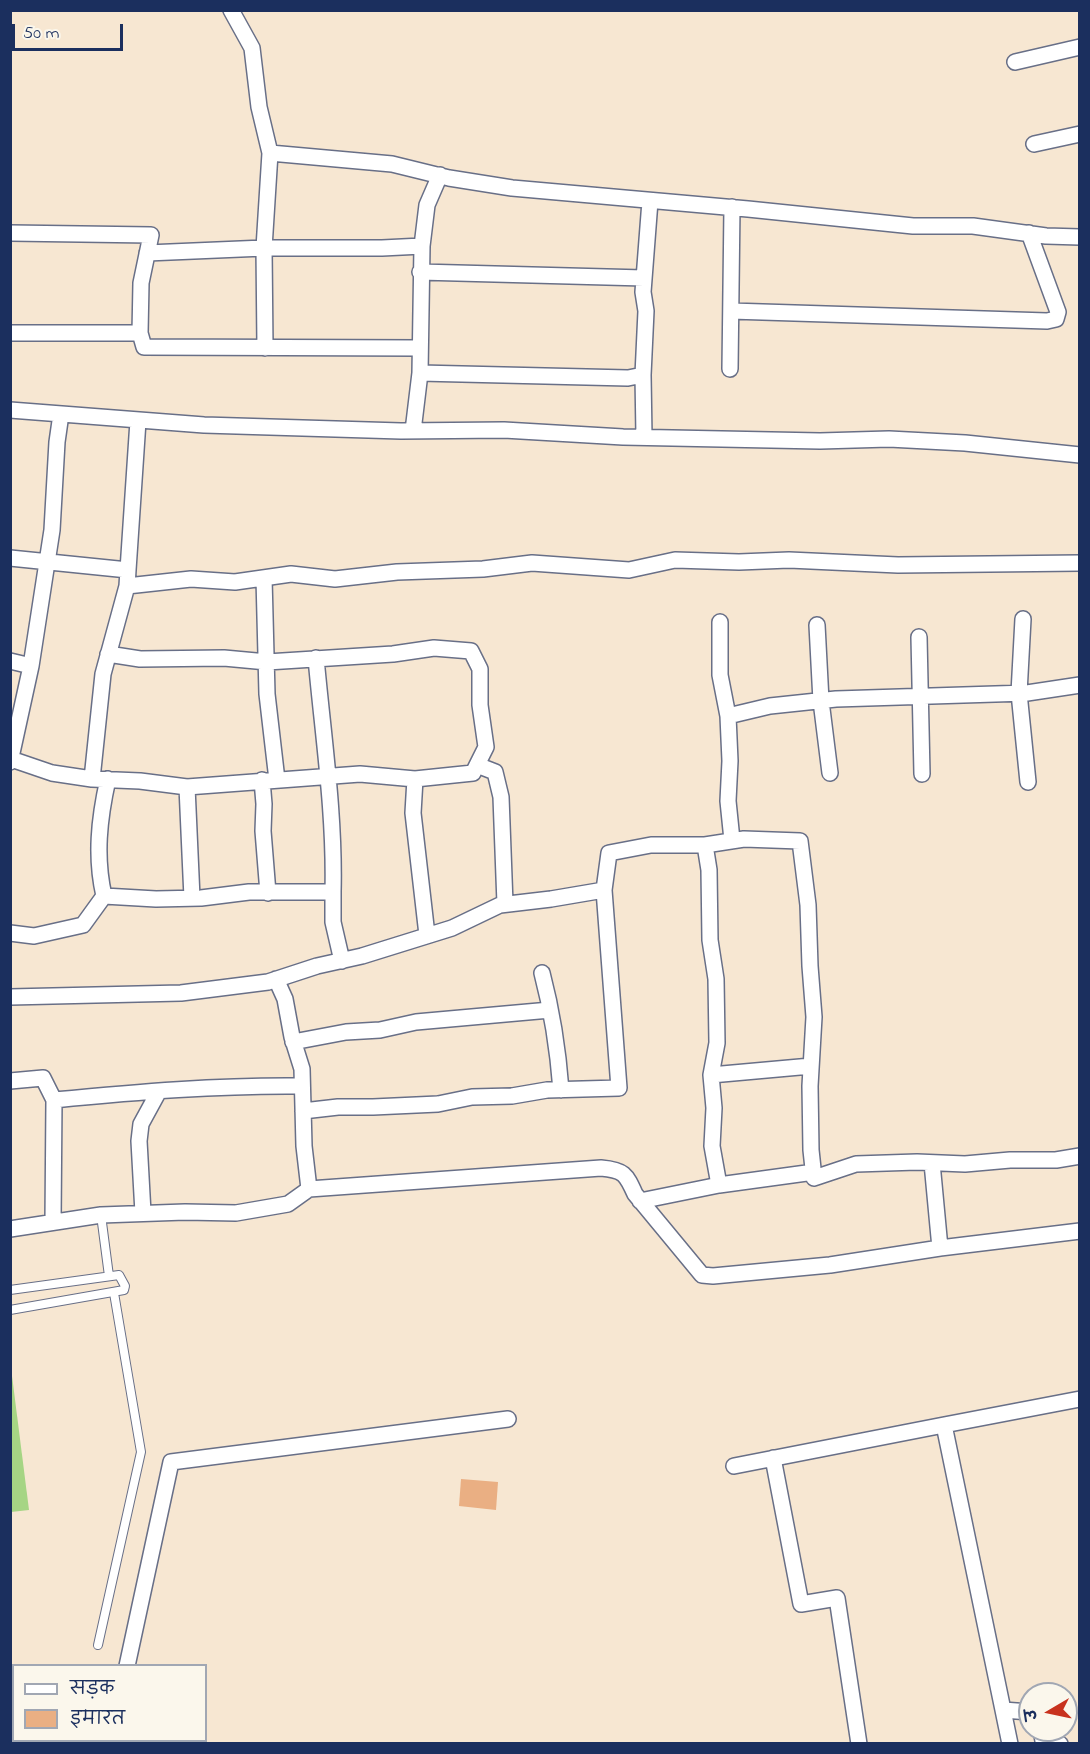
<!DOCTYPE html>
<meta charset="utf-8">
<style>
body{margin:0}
#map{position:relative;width:1090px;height:1754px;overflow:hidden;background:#f7e7d2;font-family:"Indie Flower","Playpen Sans Deva",sans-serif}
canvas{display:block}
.frame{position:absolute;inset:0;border:12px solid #1b2f5e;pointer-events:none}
.legend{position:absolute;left:12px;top:1664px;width:195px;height:78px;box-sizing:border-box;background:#fbf7ec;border:2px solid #a1a7b3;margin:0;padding:8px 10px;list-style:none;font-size:18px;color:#1b2f5e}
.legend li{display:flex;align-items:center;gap:12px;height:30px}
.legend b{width:30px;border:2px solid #a1a7b3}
.north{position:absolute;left:1018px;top:1682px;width:60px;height:60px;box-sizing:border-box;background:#fbf7ec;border:2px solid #a1a7b3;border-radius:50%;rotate:261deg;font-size:16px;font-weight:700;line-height:24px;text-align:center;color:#1b2f5e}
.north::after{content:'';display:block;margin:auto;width:21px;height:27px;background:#c8321e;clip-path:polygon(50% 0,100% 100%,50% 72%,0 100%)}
.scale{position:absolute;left:12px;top:24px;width:111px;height:27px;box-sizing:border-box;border:3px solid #1b2f5e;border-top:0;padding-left:8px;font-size:18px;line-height:21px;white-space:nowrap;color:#1b2f5e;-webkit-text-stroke:4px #fbf7ec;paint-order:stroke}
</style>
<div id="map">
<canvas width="1090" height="1754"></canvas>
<div class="frame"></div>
<ul class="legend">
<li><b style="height:8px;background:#fff"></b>सड़क</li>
<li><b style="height:16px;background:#eaaf83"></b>इमारत</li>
</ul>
<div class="north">उ</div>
<div class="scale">50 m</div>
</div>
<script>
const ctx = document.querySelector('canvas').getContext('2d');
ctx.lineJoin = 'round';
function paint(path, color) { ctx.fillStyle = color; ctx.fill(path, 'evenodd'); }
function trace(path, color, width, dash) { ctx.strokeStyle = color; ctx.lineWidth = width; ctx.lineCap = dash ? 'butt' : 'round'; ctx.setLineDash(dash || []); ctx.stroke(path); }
paint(new Path2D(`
 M10,1360L29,1510L11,1512H10Z`), '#a6d584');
paint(new Path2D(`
 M461,1479L498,1482L496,1510L459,1506Z`), '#eaaf83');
const service = new Path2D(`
 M101,1215L109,1276
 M10,1290L119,1275L125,1286L124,1290L10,1310
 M98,1645L141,1452L114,1293`);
const minor = new Path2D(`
 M231,10L252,48L259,107L270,153L392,164L449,178L512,188L748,209L913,226H973L1046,236L1080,237
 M1015,62L1080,47
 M1034,144L1080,134
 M10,233L151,235L141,283L140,333H10
 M422,246L427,205L440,175
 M147,253L264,248H382L422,246L420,373L413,431
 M420,272L644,278
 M731,311L1047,321L1056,319L1058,312L1029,233
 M140,333L144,347L420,348
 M265,348L264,248L270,153
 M730,369L732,207
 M420,373L628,378L643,375
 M10,410L204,425L401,431L504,430L623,437L820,441L889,439L965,443L1080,455
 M644,437L643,375L646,311L643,292L650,201
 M10,558L128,570L127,586L191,579L235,582L291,574L335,579L397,572L483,569L532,563L629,570L675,560L739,562L789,560L898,565L1080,563
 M128,570L138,421
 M264,578L267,694L277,780
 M1023,619L1019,693L1028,782
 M720,622V675L728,716L730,761L728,801L732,840
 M817,625L821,701L830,773
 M919,637L922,774
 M10,661L31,666L10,762
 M31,666L52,530L57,442L61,414
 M728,716L770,706L836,699L1027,693L1080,685
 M11,759L52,773L92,779L140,781L187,787L360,774L415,779L473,773L486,747L480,705V669L471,651L434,648L393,654L267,662L224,658L140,659L108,654
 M477,765L495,772L501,797L505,904
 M92,779L103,674L127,586
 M108,779C99,819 95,857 104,896L156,899L201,898L249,892H333C335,814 323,736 316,658
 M415,779L413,813L427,935
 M262,780L264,804L263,831L268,893
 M187,787L192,898
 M705,845L709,870L710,940L716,979L717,1043L711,1075L714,1108L712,1146L719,1185
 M333,892V922L342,961
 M10,933L34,936L83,925L104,896
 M542,973C552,1011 558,1050 561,1090
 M10,997L181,993L268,982L317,966L362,956L452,928L500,905L551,899L604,890L609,853L651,845H705L744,839L800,841L808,905L810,966L814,1017L810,1086L811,1150L814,1178L856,1164L917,1162L965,1164L1010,1160H1056L1080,1156
 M293,1042L346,1032L380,1030L416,1022L550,1010
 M711,1075L811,1066
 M10,1081L43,1078L54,1100L53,1222
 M54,1100C137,1092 219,1085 302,1086
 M303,1111L338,1107H373L438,1104L472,1097L512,1096L547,1090L619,1088L604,890
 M309,1189L601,1168C624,1170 626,1174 635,1194L702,1275L713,1276L830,1265L940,1248L932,1163
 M640,1201L719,1185L814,1172
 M143,1213L139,1141L141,1124L159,1091
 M10,1229L101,1215L185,1212L236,1213L288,1204L309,1189L304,1146L302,1069L292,1037L285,999L276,979
 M940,1248L1080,1231
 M944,1425L1080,1399
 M773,1458L801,1604L837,1598L859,1744
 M734,1466L944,1425L1003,1710L1030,1712
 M127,1666L171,1462L508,1419
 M1003,1710L1010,1744
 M1041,1730L1043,1741L1060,1744
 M10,1738L14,1739
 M27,1740L56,1744
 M111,1744V1740`);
trace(service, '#686f87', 10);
trace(minor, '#686f87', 18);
trace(service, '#fff', 8);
trace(minor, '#fff', 15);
</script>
